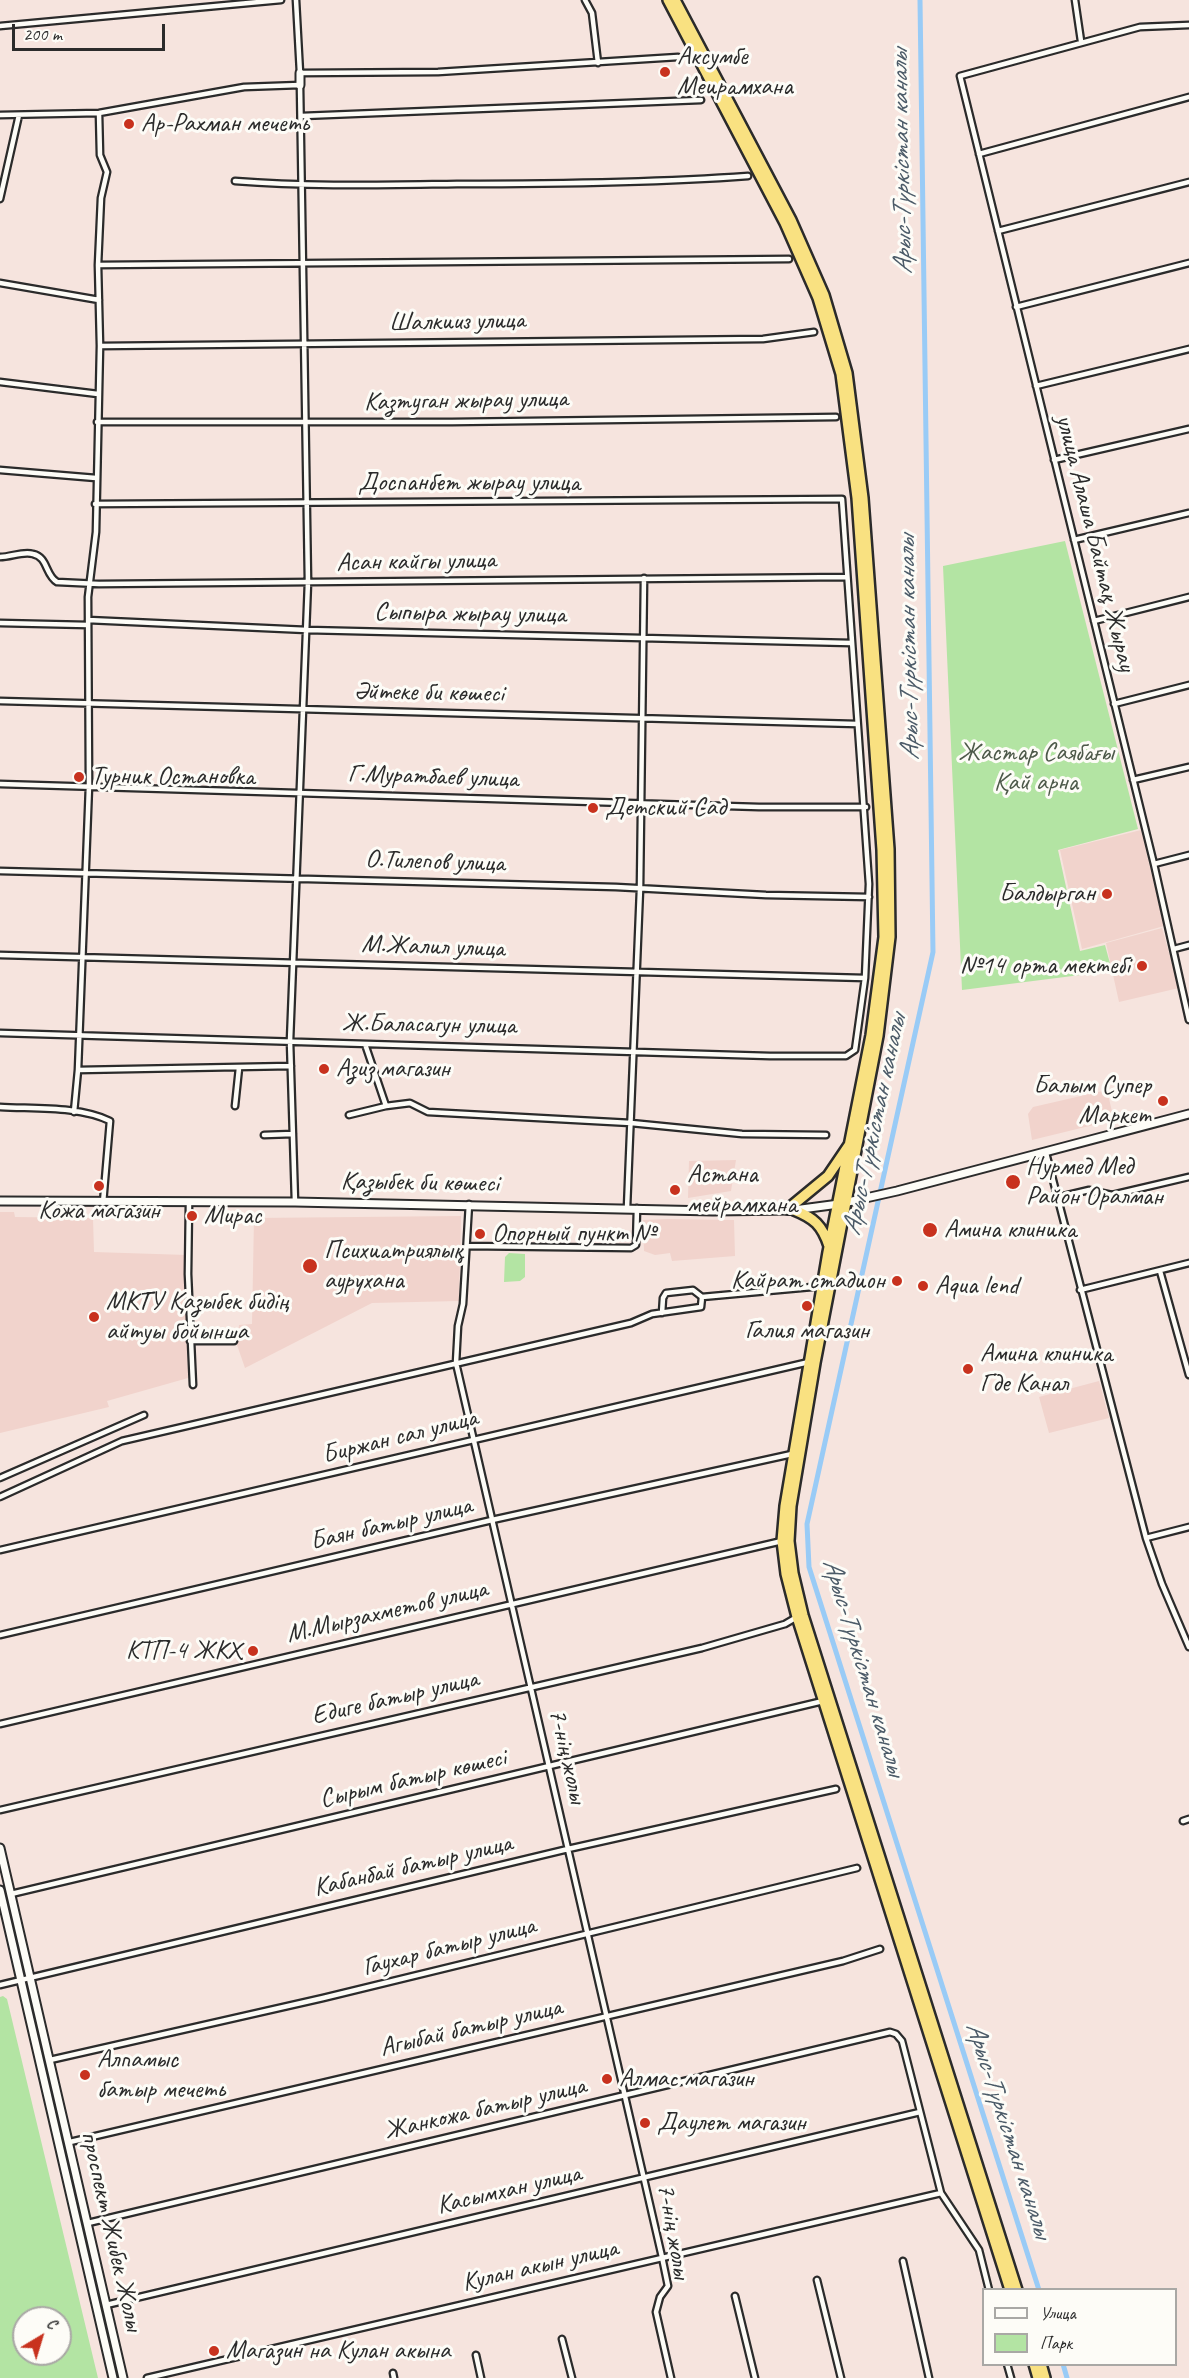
<!DOCTYPE html>
<meta charset="utf-8">
<style>
body{margin:0}
#map{position:relative;width:1189px;height:2378px;overflow:hidden;background:#f6e4de;font-family:Caveat,sans-serif}
canvas{display:block}
.legend{position:absolute;left:982px;top:2288px;width:195px;height:78px;box-sizing:border-box;background:#fdfcf7;border:2px solid #a9a8a5;margin:0;padding:8px 10px;list-style:none;font-size:18px;color:#2b2b2b}
.legend li{display:flex;align-items:center;gap:12px;height:30px}
.legend b{width:30px;border:2px solid #a9a8a5}
.north{position:absolute;left:12px;top:2306px;width:60px;height:60px;box-sizing:border-box;background:#fdfcf7;border:2px solid #a9a8a5;border-radius:50%;rotate:38deg;font-size:16px;font-weight:700;line-height:24px;text-align:center;color:#2b2b2b}
.north::after{content:'';display:block;margin:auto;width:21px;height:27px;background:#c8321e;clip-path:polygon(50% 0,100% 100%,50% 72%,0 100%)}
.scale{position:absolute;left:12px;top:24px;width:153px;height:27px;box-sizing:border-box;border:3px solid #2b2b2b;border-top:0;padding-left:8px;font-size:18px;line-height:21px;white-space:nowrap;color:#2b2b2b;-webkit-text-stroke:4px #fdfcf7;paint-order:stroke}
</style>
<div id="map">
<canvas width="1189" height="2378"></canvas>
<ul class="legend">
<li><b style="height:8px;background:#fdfcf7"></b>Улица</li>
<li><b style="height:16px;background:#b3e4a3"></b>Парк</li>
</ul>
<div class="north">С</div>
<div class="scale">200 m</div>
</div>
<script>
const ctx = document.querySelector('canvas').getContext('2d');
ctx.lineJoin = 'round';
function paint(path, color) { ctx.fillStyle = color; ctx.fill(path, 'evenodd'); }
function trace(path, color, width, dash) { ctx.strokeStyle = color; ctx.lineWidth = width; ctx.lineCap = dash ? 'butt' : 'round'; ctx.setLineDash(dash || []); ctx.stroke(path); }
function drawText(font, color, halo, rows, align = 'center') {
  ctx.font = font + ' Caveat,sans-serif'; ctx.lineWidth = 6; ctx.setLineDash([]); ctx.textBaseline = 'middle'; ctx.strokeStyle = halo; ctx.fillStyle = color; for (const [text, x, y, turn = 0] of rows) {
    ctx.save(); ctx.translate(x, y); ctx.rotate((+turn || 0) * Math.PI / 180); ctx.textAlign = isNaN(turn) ? turn : align; if (halo) ctx.strokeText(text, 0, 0); ctx.fillText(text, 0, 0); ctx.restore();
  }
}
paint(new Path2D(`
 M1141,830L1164,926L1082,949L1060,850Z
 M1162,928L1179,988L1119,1002L1106,943Z
 M1107,1090L1114,1120L1032,1140L1028,1114L1033,1107Z
 M736,1160L731,1191L688,1198L689,1161Z
 M0,1212H14L15,1217L93,1218L94,1252L187,1255L188,1378L107,1401L109,1407L0,1433Z
 M461,1216L459,1301L372,1303L245,1368L237,1345L239,1325L252,1324L254,1218Z
 M667,1219L734,1220L735,1256L672,1261L670,1253L655,1255L644,1251L643,1220Z
 M1099,1381L1109,1418L1049,1433L1039,1397Z`), '#f1d3cc');
paint(new Path2D(`
 M1065,541L1138,829L1058,850L1080,951L1105,945L1112,971L962,990L943,566Z
 M509,1253L525,1254V1277L520,1281L504,1282L505,1257Z
 M3,1996L7,1999L98,2378H0V1997ZM24,2318H60V2354H24Z`), '#b3e4a3');
trace(new Path2D(`
 M920,0L933,952L807,1524L809,1567L1039,2290
 M1063,2364L1067,2378`), '#99cbf6', 5);
const street = new Path2D(`
 M296,0L300,73L438,72L678,57
 M585,0L592,13L598,63
 M1075,0L1081,41
 M1189,25L1140,27L960,76L1154,864L1189,1020
 M0,26L281,0
 M0,115L99,113L244,87L300,85L308,582L290,1041L295,1202
 M302,116L701,100
 M979,154L1189,97
 M235,181C309,187 383,185 457,184C555,184 652,183 748,176
 M0,199L19,115
 M998,231L1189,182
 M98,265L789,259
 M0,283L99,300
 M1016,307L1189,263
 M100,346L763,339L814,332
 M0,382L98,394
 M1036,386L1189,349
 M97,422H452L836,417
 M1054,460L1189,429
 M0,470L96,478
 M1074,540L1189,513
 M0,557C11,557 23,551 33,554C48,557 45,575 57,582L99,584L847,577
 M88,620L307,630L851,643
 M1094,621L1189,597
 M0,623L88,625
 M0,701L857,724
 M1114,704L1189,685
 M1133,780L1189,767
 M0,784L759,807H866
 M1154,864L1189,855
 M0,871L616,887L766,895L869,897
 M1174,949L1189,945
 M0,955L865,978
 M0,1033L770,1056H846L855,1050L865,978L869,884L842,499L95,504
 M365,1044L386,1106L410,1103L428,1112L631,1123L742,1134L826,1135
 M78,1070L89,786L88,597L96,532L100,346L98,265L101,198L107,172L100,155L99,113
 M235,1106L239,1068
 M0,1107C35,1109 79,1106 110,1121L103,1203
 M74,1112L78,1070L291,1066
 M349,1115L386,1106
 M264,1135L293,1134
 M1046,1153L1146,1538L1162,1584L1189,1647
 M1055,1198L1089,1190L1112,1195L1189,1177
 M189,1203L188,1274L193,1385
 M469,1204L463,1304L458,1326L456,1363L662,2257L668,2286L660,2297L656,2312L671,2378
 M627,1208L640,889L644,578
 M467,1246L631,1248L636,1245L637,1208
 M1160,1271L1189,1375
 M1080,1290L1189,1263
 M662,1313L663,1298L666,1293L693,1290L702,1297
 M190,1341H234
 M0,1478L144,1415
 M0,1497L122,1441L631,1323L652,1314L701,1307L702,1297L823,1286
 M1146,1538L1189,1527
 M0,1550L809,1362
 M0,1635L492,1520L792,1454
 M0,1724L782,1541
 M0,1810L702,1648L785,1624L797,1617
 M1183,1821L1189,1819
 M11,1894L823,1701
 M0,1985L568,1849L836,1789
 M50,2060L323,1998L857,1868
 M70,2142L843,1961L880,1949
 M88,2223L890,2032L896,2034L902,2041L941,2193L979,2250L989,2290
 M903,2261L929,2378
 M817,2280L841,2378
 M735,2296L755,2378
 M106,2305L920,2112
 M562,2339L572,2378
 M476,2355L481,2378
 M1007,2364L1011,2378
 M393,2373L394,2378
 M147,2378L941,2193`);
const secondary = new Path2D(`
 M300,85V73
 M0,1201L295,1202L713,1211L794,1210L839,1204L897,1191L1189,1114
 M0,1848L123,2378
 M0,1890L113,2378`);
const highway = new Path2D(`
 M668,0L785,223L818,298L841,374L857,498L882,850L884,937L871,1035L828,1252L785,1506L782,1541L786,1574L797,1617L1010,2290
 M675,0L791,220L824,295L847,373L863,498L889,849L890,937L878,1036L815,1363L791,1506L789,1541L793,1573L803,1615L1017,2290
 M788,1209L828,1176L849,1145
 M794,1210C814,1218 822,1225 829,1246
 M1034,2364L1038,2378
 M1041,2364L1045,2378`);
trace(street, '#2b2b2b', 9);
trace(secondary, '#2b2b2b', 11);
trace(highway, '#2b2b2b', 14);
trace(street, '#fdfcf7', 4.5);
trace(secondary, '#fdfcf7', 7);
trace(highway, '#f9e181', 9);
for (const [x, y, r, color] of [
 [665,72,6,"#c8321e"],
 [129,124,6,"#c8321e"],
 [79,777,6,"#c8321e"],
 [593,808,6,"#c8321e"],
 [1107,894,6,"#c8321e"],
 [1142,966,6,"#c8321e"],
 [324,1069,6,"#c8321e"],
 [1163,1101,6,"#c8321e"],
 [1013,1182,8,"#c8321e"],
 [99,1186,6,"#c8321e"],
 [675,1190,6,"#c8321e"],
 [192,1216,6,"#c8321e"],
 [930,1230,8,"#c8321e"],
 [480,1234,6,"#c8321e"],
 [310,1266,8,"#c8321e"],
 [897,1281,6,"#c8321e"],
 [923,1286,6,"#c8321e"],
 [807,1306,6,"#c8321e"],
 [94,1317,6,"#c8321e"],
 [968,1369,6,"#c8321e"],
 [253,1651,6,"#c8321e"],
 [85,2075,6,"#c8321e"],
 [607,2079,6,"#c8321e"],
 [645,2123,6,"#c8321e"],
 [214,2351,6,"#c8321e"]
]) { const dot = new Path2D(); dot.arc(x, y, r, 0, 2 * Math.PI); ctx.fillStyle = color; ctx.fill(dot); trace(dot, '#fdfcf7', 2); }
drawText('26px', '#2b2b2b', '#fdfcf7', [
 ["Аксумбе",677,57],
 ["Меирамхана",677,87],
 ["Ар-Рахман мечеть",141,124],
 ["Турник Остановка",91,777],
 ["Детский Сад",605,808],
 ["Балдырган",1095,894,"right"],
 ["№14 орта мектебі",1130,966,"right"],
 ["Азиз магазин",336,1069],
 ["Балым Супер",1151,1086,"right"],
 ["Маркет",1151,1116,"right"],
 ["Нурмед Мед",1026,1167],
 ["Район Оралман",1026,1197],
 ["Астана",687,1175],
 ["мейрамхана",687,1205],
 ["Кожа магазин",99,1211,"center"],
 ["Мирас",204,1216],
 ["Амина клиника",944,1230],
 ["Опорный пункт №",492,1234],
 ["Психиатриялық",324,1251],
 ["аурухана",324,1281],
 ["Кайрат стадион",885,1281,"right"],
 ["Aqua lend",935,1286],
 ["МКТУ Қазыбек бидің",106,1302],
 ["айтуы бойынша",106,1332],
 ["Галия магазин",807,1331,"center"],
 ["Амина клиника",980,1354],
 ["Где Канал",980,1384],
 ["КТП-4 ЖКХ",241,1651,"right"],
 ["Алпамыс",97,2060],
 ["батыр мечеть",97,2090],
 ["Алмас магазин",619,2079],
 ["Даулет магазин",657,2123],
 ["Магазин на Кулан акына",226,2351]
], 'left');
drawText('26px', '#2b2b2b', '#fdfcf7', [
 ["Шалкииз улица",457,322,-1],
 ["Казтуган жырау улица",466,401,-1],
 ["Доспанбет жырау улица",469,483],
 ["улица Алаша Байтақ Жырау",1095,543,76],
 ["Асан кайгы улица",416,562,-1],
 ["Сыпыра жырау улица",470,614,1],
 ["Әйтеке би көшесі",429,693,1],
 ["Г.Муратбаев улица",433,777,2],
 ["О.Тилепов улица",435,862,2],
 ["М.Жалил улица",433,947,2],
 ["Ж.Баласагун улица",429,1025,1],
 ["Қазыбек би көшесі",420,1183,1],
 ["Биржан сал улица",400,1437,-14],
 ["Баян батыр улица",391,1524,-13],
 ["М.Мырзахметов улица",387,1612,-13],
 ["Едиге батыр улица",395,1698,-13],
 ["7-нің жолы",567,1756,77],
 ["Сырым батыр көшесі",413,1779,-13],
 ["Кабанбай батыр улица",413,1866,-13],
 ["Гаухар батыр улица",449,1947,-14],
 ["Агыбай батыр улица",471,2028,-13],
 ["Жанкожа батыр улица",485,2109,-13],
 ["Касымхан улица",509,2190,-13],
 ["проспект Жибек Жолы",111,2231,77],
 ["7-нің жолы",673,2231,80],
 ["Кулан акын улица",540,2266,-13]
]);
drawText('26px', '#4d5949', '#fdfcf7', [
 ["Жастар Саябағы",1036,753],
 ["Қай арна",1036,783]
]);
drawText('italic 27px', '#4c5b68', '#fdfcf7', [
 ["Арыс-Түркістан каналы",902,162,-91],
 ["Арыс-Түркістан каналы",909,648,-91],
 ["Арыс-Түркістан каналы",875,1125,-78],
 ["Арыс-Түркістан каналы",863,1667,73],
 ["Арыс-Түркістан каналы",1008,2130,72]
]);
</script>
